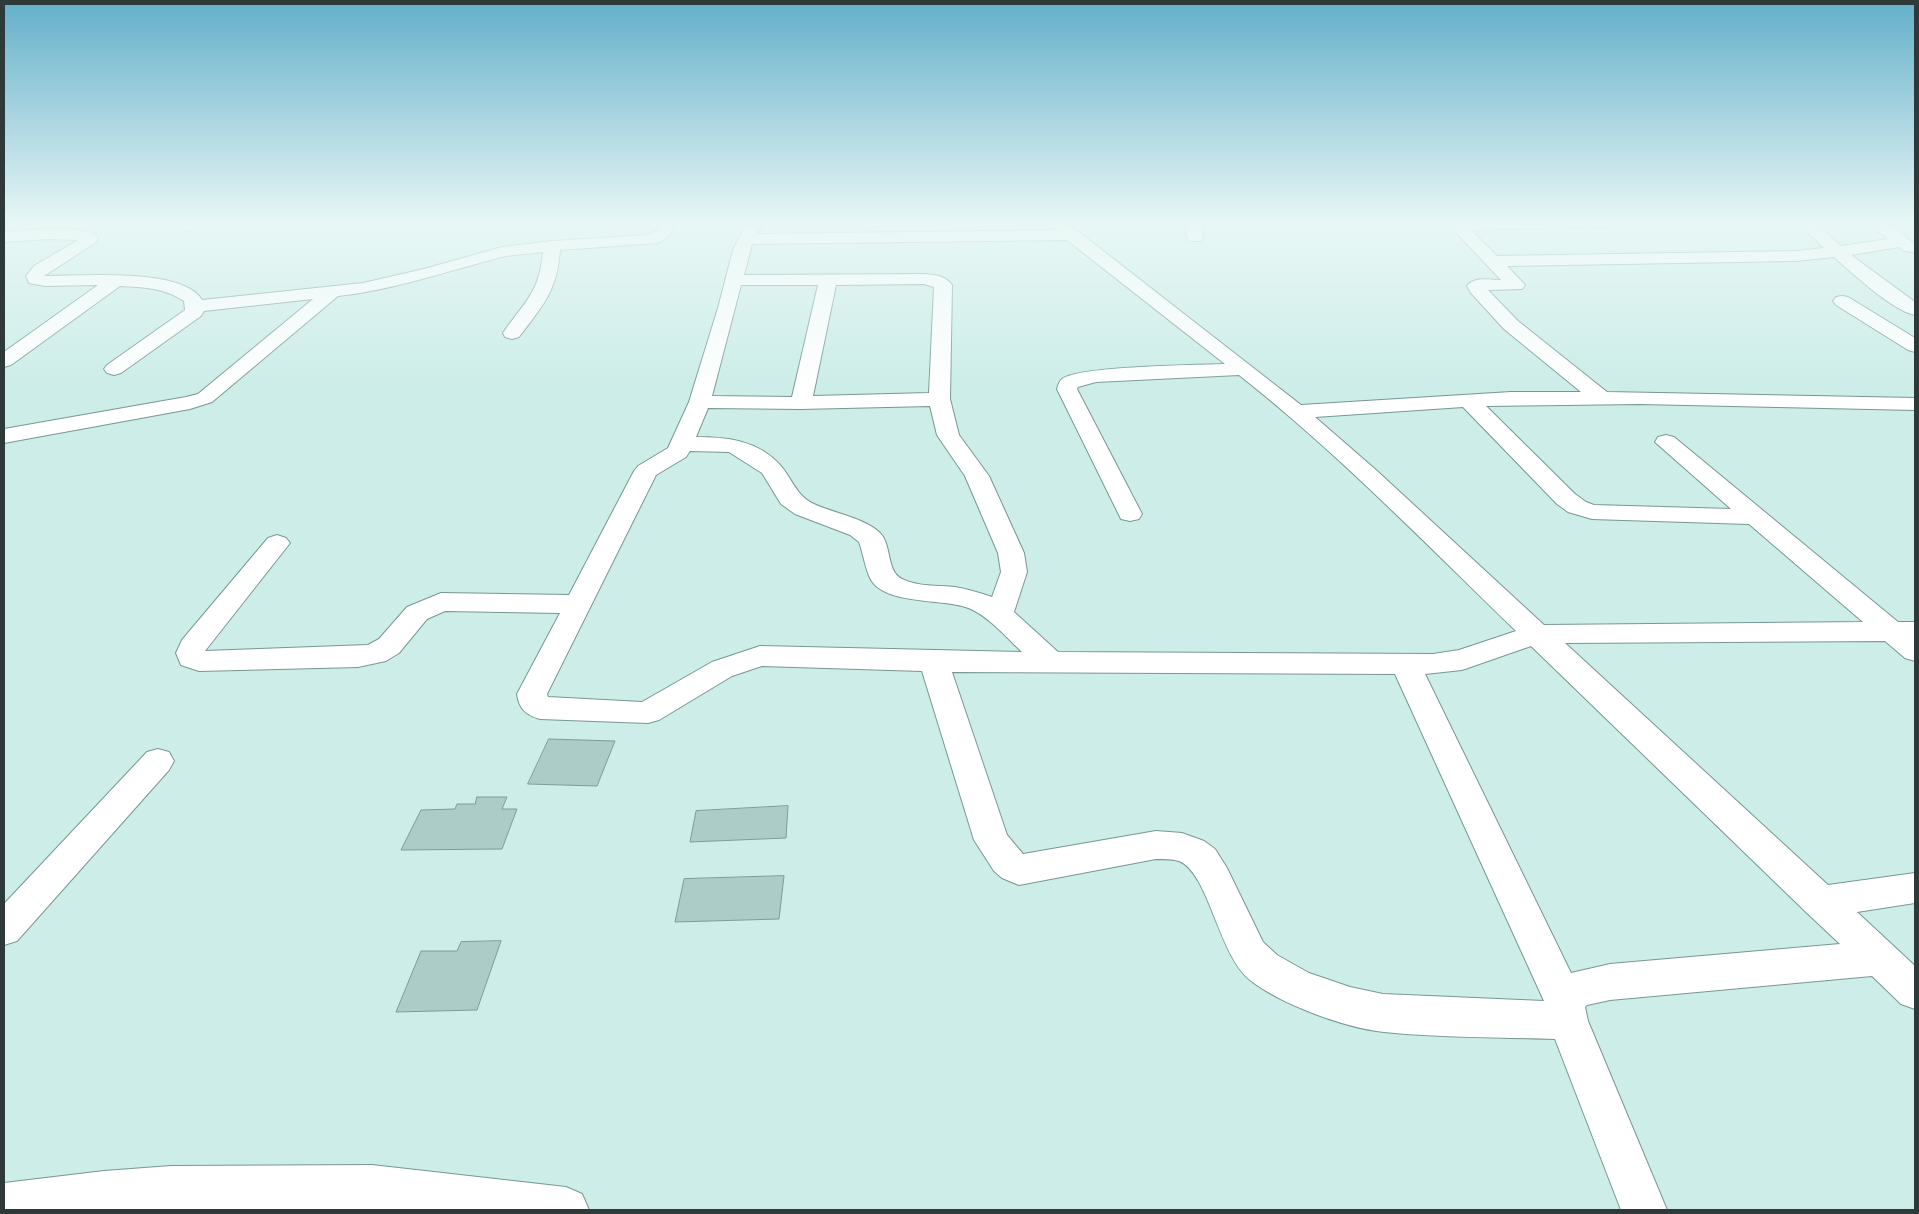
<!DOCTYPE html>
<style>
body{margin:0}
#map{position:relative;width:1919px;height:1214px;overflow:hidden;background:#ccede8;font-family:"Libre Baskerville",serif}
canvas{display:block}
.frame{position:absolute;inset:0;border:5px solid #2e3a39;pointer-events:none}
</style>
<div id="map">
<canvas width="1919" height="1214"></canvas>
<div class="frame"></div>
</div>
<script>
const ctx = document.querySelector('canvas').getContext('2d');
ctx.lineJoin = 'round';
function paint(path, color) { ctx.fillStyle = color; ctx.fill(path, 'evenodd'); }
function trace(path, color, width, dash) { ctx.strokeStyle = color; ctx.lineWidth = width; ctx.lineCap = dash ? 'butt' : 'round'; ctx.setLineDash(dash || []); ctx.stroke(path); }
const building = new Path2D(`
 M549,739L615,741L597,786L528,784Z
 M477,797H507L502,809H517L502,849L401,850L421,810L455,809L457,804H475Z
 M788,806L786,838L690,842L696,811Z
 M784,876L779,919L675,922L684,879Z
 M501,941L477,1010L396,1012L421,951H457L461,942Z`);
paint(building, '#acccc8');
trace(building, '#7d9c98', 1);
const minor = new Path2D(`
 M188,222H206C201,229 195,232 186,230L184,227Z
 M242,222H259C254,228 251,229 243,227L241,224Z
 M661,222H677L668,237L658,243L560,250C557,292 543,305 519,337L512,339L505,337L503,333C525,301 539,294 543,252C530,254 515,254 502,257C447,271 394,290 338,296L212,402L190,409L4,443V429L186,397L198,394L313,299L204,311L201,316L121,373L114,375L107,373L104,369L107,365L185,310L184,301C165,288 142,287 120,286L11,365L4,367V352L98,285L45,286L29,283L26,276L34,266L78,240L48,239L4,242V232C22,231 87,222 98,238L95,243L44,276C78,276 184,267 202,300L363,283L424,269L502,247L552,241L648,235L656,231Z
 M747,222H763L757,234L1057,230L1049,222H1066L1301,405L1511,392H1581L1504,329L1471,293L1467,286C1474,276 1491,280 1501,280L1446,222H1622L1619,225L1614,227L1471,230L1497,256L1796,251L1824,248L1797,222H1814L1841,246L1888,239L1868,222H1886L1915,244V252L1904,251L1899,247L1851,255L1915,302V315C1893,311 1852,273 1834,257L1796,261L1507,266L1525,285L1522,289L1488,290L1518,321L1607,392L1915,398V410L1640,404L1486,406L1575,494L1586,502L1594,505L1731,509L1655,442L1658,437L1666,435L1674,437L1898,622H1915V661L1905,658L1885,641L1565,643L1828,885L1915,873V903L1857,912L1915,966V1009L1901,1004L1872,976L1610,1000L1587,1005L1585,1007L1588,1021L1667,1210H1621L1555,1039C1498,1037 1440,1038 1384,1032C1345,1028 1280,1004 1250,980C1218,954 1209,873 1179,861C1172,859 1163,859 1156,859L1019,885L1002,878L994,871L974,840L922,671L762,666L732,676L659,720L648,723L540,719C526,715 519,709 517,694L560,613L445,611L427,619L399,653L386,661L358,667L199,671L181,665L176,653L182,640L268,538L277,535L286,538L290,543L205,651L368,645L379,639L407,607L441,593L569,595L634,471L638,466L668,448L689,402L718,308L733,250ZM1067,240L1225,364C1198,365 1078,366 1062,379C1059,381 1058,386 1057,389L1121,519L1130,521L1139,519L1142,514L1077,389L1078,387L1096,382L1239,375C1338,453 1426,544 1516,631L1459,650L1433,654L1058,652L1014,612L1027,572L1024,553L989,476L959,435L950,399L952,285C945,275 935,275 924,274L744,275L752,244ZM741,285H818L792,397L712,396ZM836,285L924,284L934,287L929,393L813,396ZM930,406L937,435L965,476L998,553L1001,572L992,597C980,593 967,589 955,587C938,585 918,587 902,579C886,571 892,545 880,533C865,518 833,513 814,504C796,496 792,478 780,465C758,440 726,437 696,437L708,408L801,409ZM1463,407L1557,504L1568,512L1592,519L1749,524L1863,622L1544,625L1376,470L1315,417ZM690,451L729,452L762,473L781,504L795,514L850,535L859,542C863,553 865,567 870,578C884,607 949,597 973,610C992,620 1007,638 1022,652L760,646L712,662L642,702L548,697L547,694L656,475L686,457ZM1531,646L1807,913L1840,944L1610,964L1571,973L1425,674L1462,670ZM952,672L1395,674L1544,1001L1383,994L1350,987L1309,973L1277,955L1263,942L1227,868L1215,849L1204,841L1182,833L1156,831L1023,854L1007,835Z
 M1186,222H1202L1203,238L1201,241H1189L1187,238Z
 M1842,296L1848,297L1915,338V352L1908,350L1836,305L1833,301L1836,297Z
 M158,749L169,752L174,761L169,770L17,941L4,945V904L147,752Z
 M372,1165L566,1187L582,1194L589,1210H4V1183L104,1171L171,1166Z`);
trace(minor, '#789793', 2);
paint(minor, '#fff');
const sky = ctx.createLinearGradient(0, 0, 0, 392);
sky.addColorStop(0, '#63afca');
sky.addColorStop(0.57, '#e8f7f5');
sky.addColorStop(1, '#e8f7f500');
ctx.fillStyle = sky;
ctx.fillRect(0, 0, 1919, 392);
</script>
